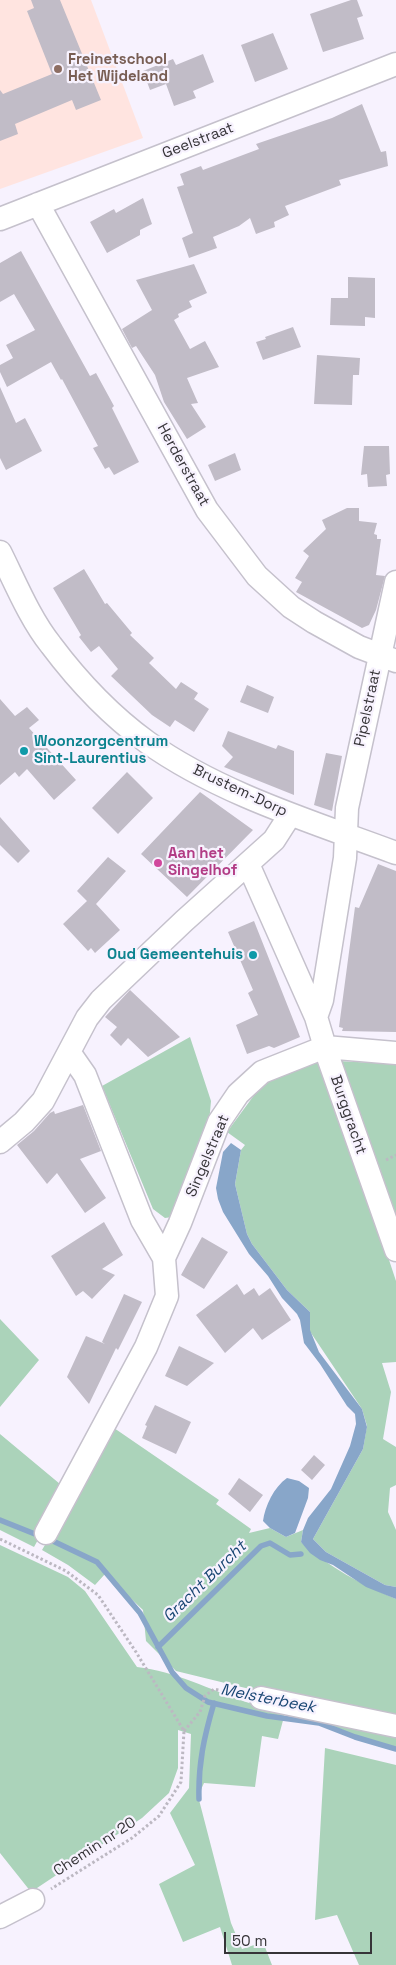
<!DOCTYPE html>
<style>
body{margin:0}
#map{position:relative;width:396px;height:1965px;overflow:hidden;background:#f7f2fe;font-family:"Space Grotesk",sans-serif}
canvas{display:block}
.scale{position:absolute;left:224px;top:1932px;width:148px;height:22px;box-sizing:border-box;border:2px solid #363438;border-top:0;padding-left:6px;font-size:15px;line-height:18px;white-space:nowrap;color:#363438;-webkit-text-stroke:4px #f7f2fe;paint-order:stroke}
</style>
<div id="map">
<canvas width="396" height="1965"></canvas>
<div class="scale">50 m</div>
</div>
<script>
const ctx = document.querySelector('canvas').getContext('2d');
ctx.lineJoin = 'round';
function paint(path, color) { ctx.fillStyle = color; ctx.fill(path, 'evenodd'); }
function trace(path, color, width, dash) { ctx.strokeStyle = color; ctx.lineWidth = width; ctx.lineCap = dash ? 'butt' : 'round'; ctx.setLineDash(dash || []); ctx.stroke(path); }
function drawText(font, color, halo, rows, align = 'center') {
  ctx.font = font + ' "Space Grotesk",sans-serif'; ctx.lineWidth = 4.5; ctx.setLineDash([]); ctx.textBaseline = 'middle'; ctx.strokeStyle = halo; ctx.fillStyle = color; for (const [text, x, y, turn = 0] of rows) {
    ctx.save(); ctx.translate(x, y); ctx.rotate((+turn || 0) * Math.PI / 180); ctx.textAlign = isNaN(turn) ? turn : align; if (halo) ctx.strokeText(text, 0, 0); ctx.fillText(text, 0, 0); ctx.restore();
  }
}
paint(new Path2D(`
 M0,0H91L143,138L0,189Z`), '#ffe4e0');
paint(new Path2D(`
 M190,1037L211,1101L209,1123L172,1217L165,1218L153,1209L102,1086Z
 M322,1058L396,1281V1362L382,1363L391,1392L383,1439L396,1447V1485L390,1488L388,1512L396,1530V1587L385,1585L326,1552L313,1539L363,1449L367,1426L362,1409L309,1330L310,1312L287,1290L252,1244L247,1234L235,1184L241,1150L245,1145L227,1132L266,1079Z
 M338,1061L396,1064V1233Z
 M0,1319L39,1360L0,1407Z
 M114,1428L219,1500L216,1504L251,1529L249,1533L270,1528L286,1537L303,1530L301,1542C328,1567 363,1585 396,1599V1718L266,1693L176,1671L146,1641L143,1610L105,1574L95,1585L68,1565L42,1550Z
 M0,1434L66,1489L34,1547L0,1530Z
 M0,1545L68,1577L85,1591L137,1667C175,1671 210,1690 246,1702C294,1718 346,1724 396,1733V1747L362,1738L321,1721L285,1713L278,1739L262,1736L255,1787L204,1783L198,1796L231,1923L242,1949L263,1942L272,1965H232L220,1927L183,1942L159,1884L195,1865L170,1813L189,1788L191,1734L178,1730V1768L169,1793L142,1818L31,1892L0,1853Z
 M325,1748L396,1765V1965H359L337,1915L315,1920Z`), '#abd3ba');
paint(new Path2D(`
 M231,1143L241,1150L235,1184L247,1234L252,1244L287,1290L310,1312V1330L319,1352L362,1409L367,1427L363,1449L313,1539L326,1552L385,1585L396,1587V1599L366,1587L333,1565L320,1560L310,1553L301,1542L303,1530L308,1518L331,1489L350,1446L356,1424L355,1414L347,1406L320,1364L304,1343L300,1320L297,1314L282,1298L268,1276L249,1254L223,1212L218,1199L216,1188L223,1152Z
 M287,1478L299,1481L309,1488L308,1498L295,1533L286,1537L270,1528L263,1521C265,1506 274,1487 287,1478Z`), '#88a6c9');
trace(new Path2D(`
 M0,1520L55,1542L97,1562L140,1613L172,1672L186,1688L208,1702L267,1716L319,1723L355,1737L396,1749
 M158,1647L261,1546L270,1543L290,1555L301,1554
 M199,1799C198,1764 204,1737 214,1703`), '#88a6c9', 5.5);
paint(new Path2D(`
 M31,0H60L101,100L76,110L72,100L15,124L18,134L0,141V90L3,94L52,74L27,11L34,8Z
 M351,0H357L363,16L357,18L364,39L323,52L310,14Z
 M273,33L288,69L255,82L241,45Z
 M203,54L214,82L193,91L196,98L174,106L166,84L150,90L143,71L173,59L176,65Z
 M362,104L381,152L386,151L388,166L339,180L341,185L285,206L289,215L274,222L275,227L256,234L250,218L239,226L213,237L217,248L189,258L182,238L193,233L177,187L184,185L180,174L201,166L203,170L259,149L256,144L332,118Z
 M143,198L152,224L140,230V235L107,253L90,222L114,209L116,213Z
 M21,251L90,376L96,373L114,406L112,408L139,462L114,475L109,467L105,469L93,448L98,446L62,379L61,380L51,362L7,387L0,372V365L13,358L6,345L35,330L14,294L0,302V263Z
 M194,264L207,293L189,301L192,307L178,314L179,317L174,320L190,349L205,341L219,367L187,378L198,403L191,404L206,427L187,439L164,402L155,375L136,346L132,348L122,329L152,310L136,280Z
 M348,277L375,278V318L365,317V326L330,325L331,298H348Z
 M293,327L301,347L263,360L256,342L266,339L265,337Z
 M317,355L360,358L359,375H353L352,405L314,404Z
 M0,387L16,423L25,418L42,451L6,470L0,458Z
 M364,446H389L390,474L386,475L387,486L368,487L367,474L361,475Z
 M235,453L241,470L215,481L208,465Z
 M347,508H359V521L377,523L374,534L377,535V539H381L376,575L385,576L376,610L369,625L362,628L296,592L302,582L295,578L309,556L303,551L326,529L322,520Z
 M84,569L105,604L107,603L132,633L130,635L154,658L149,663L176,689L181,682L198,693L194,699L209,709L194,732L175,720L170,727L152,715L111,676L118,669L99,646L91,652L79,637L81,635L53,588Z
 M247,685L274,697L268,713L240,702Z
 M0,699L15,716L27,707L39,720L29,728L76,780L54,800L27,769L19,777L15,772L0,785Z
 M228,731L276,749L278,745L294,751V795L224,767L233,757L222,746Z
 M326,753L342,756L332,811L314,805Z
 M127,772L153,798L118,834L92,808Z
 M200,792L253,830L187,897L141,854Z
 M0,817L30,851L18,863L0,845Z
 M108,857L126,871L96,904L120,930L95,953L91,948L88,951L63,924L87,901L77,891Z
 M378,864L396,871V1032L342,1031L343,1028L339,1027L355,907L359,908Z
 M254,921L300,1037L274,1048L269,1046L247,1054L236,1025L258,1015L248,993L253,990L228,932Z
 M130,990L180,1037L148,1057L128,1038L121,1046L110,1035L117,1027L105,1017Z
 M83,1105L101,1151L80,1159L106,1198L85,1213L57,1173L47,1184L17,1145L34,1131L50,1113L54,1111L55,1114Z
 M104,1222L123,1255L102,1269L115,1275L92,1299L83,1291L76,1296L51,1256Z
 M202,1237L228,1252L204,1289L181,1275Z
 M237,1284L244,1295L254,1288L259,1296L270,1288L291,1320L262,1340L253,1328L225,1353L196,1315Z
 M124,1294L142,1302L118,1350L116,1348L89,1404L67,1377L86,1336L105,1344L102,1342Z
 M179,1346L214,1363L187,1386L165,1376Z
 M155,1405L191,1422L176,1454L142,1438L147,1426L145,1425Z
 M314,1455L325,1465L312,1480L301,1470Z
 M239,1478L263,1495L250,1512L228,1494Z`), '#c1bcc7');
const minor = new Path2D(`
 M38,204L207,510L257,576L291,607L314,622L359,647L396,661
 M0,219L396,64
 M0,552C15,582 30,619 51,645C78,681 110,715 147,742C220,794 313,822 396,853
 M248,864L316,1017L328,1057L396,1250
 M316,1017L322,1000L345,858L347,808L396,582
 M0,1142L24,1122L43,1101L87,1018L101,1000L184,921L274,840L290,815
 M164,1258L180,1223L219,1122L238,1094L262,1072L325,1047L396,1053
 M46,1533L146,1347L167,1296L164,1258L142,1220L85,1075L69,1052
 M261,1698L396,1726
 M0,1917L33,1900`);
trace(minor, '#c5c1cc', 25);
trace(new Path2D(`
 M386,1160L396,1155
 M0,1539L66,1571L98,1595L136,1652L184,1731L181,1782L159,1816L132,1838L51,1889
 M184,1731L200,1712L205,1696L214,1689L242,1695`), '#bcb8c2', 3, [2.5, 2.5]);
trace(minor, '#fff', 22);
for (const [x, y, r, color] of [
 [58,69,5,"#8d6e63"],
 [24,751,5,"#0f9aa8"],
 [158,863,5,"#d1479c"],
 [253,955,5,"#0f9aa8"]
]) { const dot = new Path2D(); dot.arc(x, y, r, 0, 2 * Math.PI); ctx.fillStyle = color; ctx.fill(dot); trace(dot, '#f7f2fe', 2); }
drawText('bold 15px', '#785e54', '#f7f2fe', [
 ["Freinetschool",68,60],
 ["Het Wijdeland",68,77]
], 'left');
drawText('15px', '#363438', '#f7f2fe', [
 ["Geelstraat",198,141,-21],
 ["Herderstraat",183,465,61],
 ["Pipelstraat",368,708,-78],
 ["Brustem-Dorp",240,791,25],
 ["Burggracht",348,1115,71],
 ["Singelstraat",208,1156,-67],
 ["Chemin nr 20",95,1847,-33]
]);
drawText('bold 15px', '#0d838f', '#f7f2fe', [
 ["Woonzorgcentrum",34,742],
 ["Sint-Laurentius",34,759],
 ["Oud Gemeentehuis",243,955,"right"]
], 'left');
drawText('bold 15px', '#b23c85', '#f7f2fe', [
 ["Aan het",168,854],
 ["Singelhof",168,871]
], 'left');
drawText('italic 16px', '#1a4774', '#f7f2fe', [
 ["Gracht Burcht",205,1582,-44],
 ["Melsterbeek",268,1699,11]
]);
</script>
